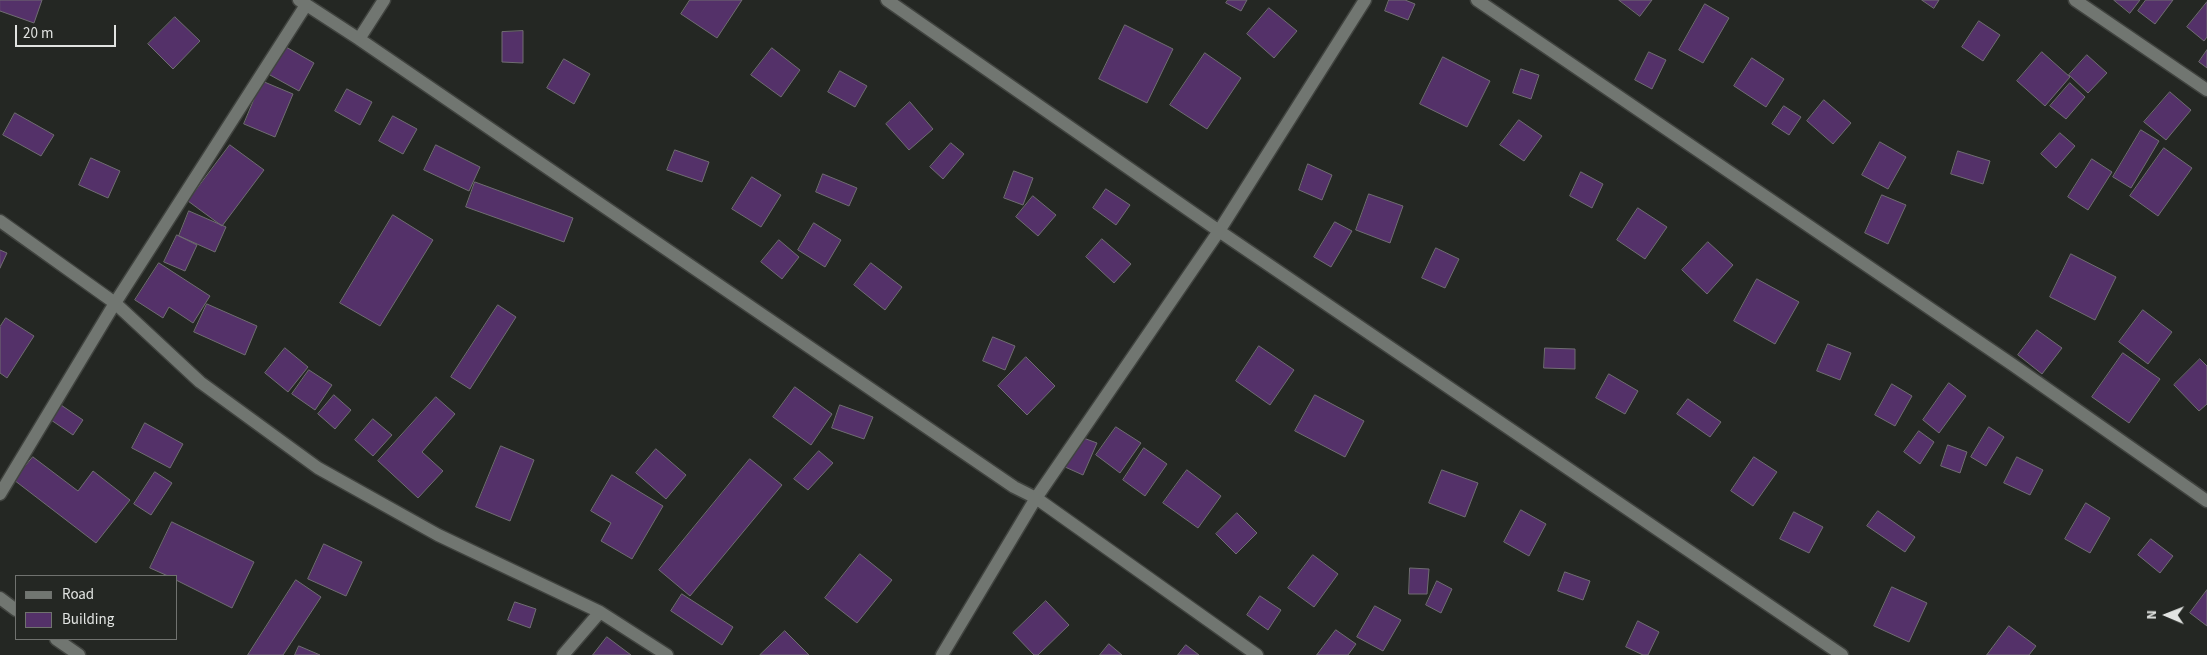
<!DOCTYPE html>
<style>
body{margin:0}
#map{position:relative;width:2207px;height:655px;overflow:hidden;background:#242723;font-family:"Source Sans 3",sans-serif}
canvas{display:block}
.legend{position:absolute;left:15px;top:575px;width:162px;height:65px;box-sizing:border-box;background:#242723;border:1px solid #70726f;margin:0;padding:6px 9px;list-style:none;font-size:15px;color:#e1e3e1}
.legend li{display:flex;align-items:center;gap:10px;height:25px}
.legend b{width:25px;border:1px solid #70726f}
.north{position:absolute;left:2142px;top:590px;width:50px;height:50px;-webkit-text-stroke:4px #242723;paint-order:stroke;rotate:271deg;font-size:14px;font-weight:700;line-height:20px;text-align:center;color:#e1e3e1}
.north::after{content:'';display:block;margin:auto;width:18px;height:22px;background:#e1e3e1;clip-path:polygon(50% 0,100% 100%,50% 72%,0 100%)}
.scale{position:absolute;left:15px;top:25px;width:101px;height:22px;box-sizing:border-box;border:2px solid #e1e3e1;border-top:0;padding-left:6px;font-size:15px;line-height:18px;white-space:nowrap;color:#e1e3e1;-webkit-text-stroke:4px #242723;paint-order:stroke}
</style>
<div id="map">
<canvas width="2207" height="655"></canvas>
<ul class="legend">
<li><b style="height:6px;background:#717671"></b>Road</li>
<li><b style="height:14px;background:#543169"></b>Building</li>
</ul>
<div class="north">N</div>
<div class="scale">20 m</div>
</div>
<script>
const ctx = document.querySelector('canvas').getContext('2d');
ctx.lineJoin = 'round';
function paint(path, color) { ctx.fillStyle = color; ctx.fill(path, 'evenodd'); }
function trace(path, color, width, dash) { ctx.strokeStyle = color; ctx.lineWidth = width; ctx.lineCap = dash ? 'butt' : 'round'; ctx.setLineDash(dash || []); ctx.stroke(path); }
const building = new Path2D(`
 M0,0H42L34,23L0,11Z
 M690,0H742L717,38L681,14Z
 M1228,0H1247L1241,11L1226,3Z
 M1389,0H1405L1415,4L1408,20L1385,11Z
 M1619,0H1652L1640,16Z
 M1922,0H1939L1934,8Z
 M2114,0H2140L2130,13Z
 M2146,0H2173L2155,24L2138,11Z
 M2207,2V37L2204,41L2187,27Z
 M1705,4L1729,18L1703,63L1679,50Z
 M1269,8L1297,31L1274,58L1247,34Z
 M175,17L200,41L173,69L148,44Z
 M1979,21L2000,35L1983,61L1962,47Z
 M1125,25L1173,49L1147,103L1099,79Z
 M523,31V63L502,62V32Z
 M286,47L314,63L299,91L270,75Z
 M772,48L800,70L781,97L751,75Z
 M2207,50V68L2199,62Z
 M1649,52L1666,60L1652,89L1635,80Z
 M2042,52L2070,77L2045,106L2017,81Z
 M1205,53L1241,78L1207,129L1170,105Z
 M2087,55L2107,73L2088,93L2069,75Z
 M1443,57L1490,81L1467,127L1420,104Z
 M1752,58L1784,79L1766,107L1734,86Z
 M564,59L590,74L574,104L547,88Z
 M1521,69L1539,75L1531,99L1513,93Z
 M840,71L867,86L855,107L828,92Z
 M262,81L293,94L275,137L244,124Z
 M2070,83L2085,97L2066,119L2050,106Z
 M347,89L372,102L360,125L335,111Z
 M2170,92L2191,110L2166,140L2144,122Z
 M1824,100L1851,123L1833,144L1807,121Z
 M910,102L933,129L909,150L886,124Z
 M1784,106L1801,117L1789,135L1772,124Z
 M15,113L54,135L41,156L3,135Z
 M393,116L417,129L403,154L379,141Z
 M1519,120L1542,136L1524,161L1500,145Z
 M2141,130L2159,141L2131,188L2113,177Z
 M2060,133L2075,146L2056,168L2041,154Z
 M1880,142L1906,157L1888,189L1862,175Z
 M951,143L964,154L943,179L930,167Z
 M230,145L264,170L222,226L188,201Z
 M436,145L480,167L469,191L424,170Z
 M2164,148L2192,168L2158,216L2130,196Z
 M675,150L709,162L702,182L667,170Z
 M1958,151L1990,161L1983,184L1951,174Z
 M91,158L120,171L108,198L79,185Z
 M2092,159L2112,172L2088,210L2068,197Z
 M1308,164L1332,175L1322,200L1299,190Z
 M1014,171L1033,178L1023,205L1004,198Z
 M1581,172L1603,184L1592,208L1570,196Z
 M823,174L857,188L849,206L816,192Z
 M752,177L781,195L761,227L732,209Z
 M475,182L573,218L564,242L466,207Z
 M1106,189L1130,205L1116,225L1093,208Z
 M1369,194L1403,206L1390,243L1356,230Z
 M1882,195L1906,205L1888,244L1865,233Z
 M1033,196L1056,215L1038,236L1016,217Z
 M1638,208L1667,227L1645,259L1617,240Z
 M189,211L226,227L215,252L179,236Z
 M393,215L433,240L380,326L340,303Z
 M1335,222L1352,231L1331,267L1314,257Z
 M814,223L841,240L825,267L798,250Z
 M177,235L197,245L185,271L164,262Z
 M1102,239L1131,264L1114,283L1086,257Z
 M779,240L799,257L782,279L761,262Z
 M1708,242L1733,265L1707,294L1682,270Z
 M1436,248L1459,259L1445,288L1422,278Z
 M0,250L7,253L0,268Z
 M2071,254L2116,277L2095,320L2050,297Z
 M159,263L210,296L193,323L169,307L163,318L135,300Z
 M871,263L902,287L885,310L854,285Z
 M1757,279L1799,302L1775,344L1734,321Z
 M207,304L257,326L245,355L194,332Z
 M498,305L516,317L470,389L451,377Z
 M2143,310L2172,332L2148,364L2119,342Z
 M6,318L34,336L7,378L0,373V327Z
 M2037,330L2062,348L2042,374L2018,355Z
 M993,337L1015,346L1005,370L983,361Z
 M1828,344L1851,353L1840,380L1817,371Z
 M1259,346L1294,370L1270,405L1236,381Z
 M285,348L308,367L288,392L265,373Z
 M1545,348L1575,349V369L1544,368Z
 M2123,353L2160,379L2129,423L2092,397Z
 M1026,357L1055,386L1027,415L998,386Z
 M2200,359L2207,366V404L2199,411L2174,385Z
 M309,370L332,385L315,410L292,394Z
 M1609,374L1638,391L1625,414L1596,398Z
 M1949,383L1966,396L1939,433L1923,420Z
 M1892,384L1912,396L1895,426L1875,415Z
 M795,387L832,414L811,445L773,417Z
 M334,395L351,410L335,429L318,414Z
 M1315,395L1364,421L1345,457L1295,431Z
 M436,397L455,414L422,452L443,471L418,498L378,461Z
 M1688,399L1721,422L1710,437L1677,414Z
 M61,405L83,420L73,435L51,420Z
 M840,405L873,417L864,439L832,428Z
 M373,419L392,435L373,456L355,440Z
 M145,423L183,444L170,468L132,448Z
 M1116,427L1141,443L1120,473L1096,455Z
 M1989,427L2004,437L1986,466L1971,457Z
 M1919,431L1934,442L1920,464L1904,452Z
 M1078,436L1097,443L1083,475L1065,467Z
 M1948,445L1967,452L1960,473L1941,466Z
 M501,446L534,460L510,521L476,507Z
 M1144,448L1167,464L1145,496L1123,480Z
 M656,449L686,475L666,499L636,473Z
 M819,451L833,463L808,490L794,479Z
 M33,457L78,491L93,471L130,500L96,543L14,480Z
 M1754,457L1777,472L1753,506L1731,491Z
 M2017,457L2043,470L2030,495L2004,483Z
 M750,459L782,485L690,596L659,570Z
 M1187,470L1221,496L1198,528L1163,503Z
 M1442,470L1478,483L1465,517L1429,503Z
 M155,472L172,483L151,515L134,504Z
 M612,475L663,506L632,559L601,541L611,523L591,511Z
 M2086,503L2110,518L2090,553L2065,539Z
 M1521,510L1546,524L1529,556L1504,542Z
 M1878,511L1915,537L1905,552L1867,526Z
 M1794,512L1823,527L1809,553L1780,539Z
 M1237,513L1257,533L1236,554L1216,534Z
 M172,522L254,562L232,608L176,580V576H168L150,568Z
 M2151,539L2173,556L2160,573L2138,555Z
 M324,544L362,562L346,596L308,579Z
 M860,554L892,580L857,623L825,598Z
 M1313,555L1338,574L1314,607L1288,588Z
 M1410,568L1429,569L1427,594H1409Z
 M1565,572L1590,581L1583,600L1558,591Z
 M296,580L321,597L283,655H248Z
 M1437,581L1452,589L1441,613L1426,605Z
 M1892,587L1927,603L1909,642L1874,626Z
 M2207,590V626L2190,613Z
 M682,594L733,627L722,645L671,611Z
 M1260,596L1281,610L1268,630L1247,615Z
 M1046,601L1069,625L1038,655H1034L1013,633Z
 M515,602L536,609L530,628L508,620Z
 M1375,606L1401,620L1383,651L1357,637Z
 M1638,621L1659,632L1648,655H1643L1626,647Z
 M2009,626L2036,646L2029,655H1987Z
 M1336,630L1356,644L1348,655H1317Z
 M785,631L809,655H760Z
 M607,637L631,655H593Z
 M1109,644L1122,655H1100Z
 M1186,645L1199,655H1178Z
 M299,646L320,655H295Z`);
paint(building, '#543169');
trace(building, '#706d72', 1);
const minor = new Path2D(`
 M299,0L359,39L1014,487L1036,498L1257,655
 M887,0L1219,231L1842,655
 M1477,0L2013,365L2207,501
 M2075,0L2207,90
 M359,39L384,0
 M0,221L115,303L200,382L318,468L438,535L600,612L667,655
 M0,494L115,303L306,5
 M0,598L16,610
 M56,639L79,655
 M563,655L600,612
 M942,655L1036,498L1219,231L1365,0`);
trace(minor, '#40433f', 15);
trace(minor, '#717671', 12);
</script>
